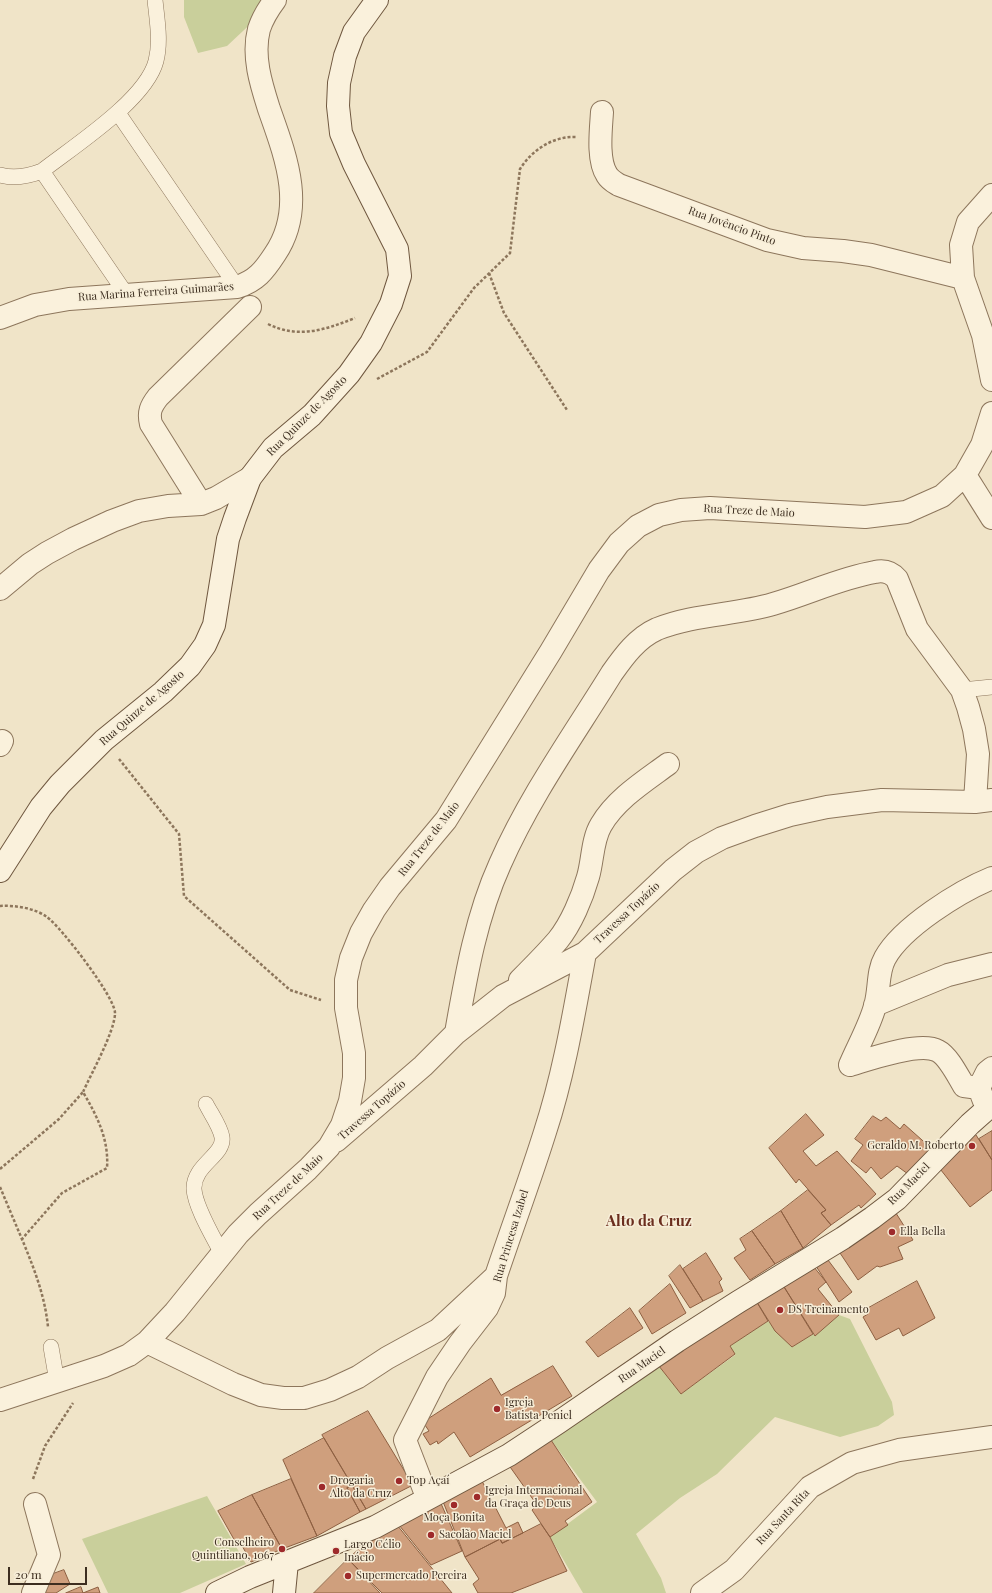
<!DOCTYPE html>
<meta charset="utf-8">
<style>
body{margin:0}
#map{position:relative;width:992px;height:1593px;overflow:hidden;background:#f0e4c8;font-family:"Playfair Display",serif}
canvas{display:block}
.scale{position:absolute;left:8px;top:1567px;width:79px;height:18px;box-sizing:border-box;border:2px solid #3d2e20;border-top:0;padding-left:5px;font-size:12px;line-height:14px;white-space:nowrap;color:#3d2e20;-webkit-text-stroke:3px #f7eed8;paint-order:stroke}
</style>
<div id="map">
<canvas width="992" height="1593"></canvas>
<div class="scale">20 m</div>
</div>
<script>
const ctx = document.querySelector('canvas').getContext('2d');
ctx.lineJoin = 'round';
function paint(path, color) { ctx.fillStyle = color; ctx.fill(path, 'evenodd'); }
function trace(path, color, width, dash) { ctx.strokeStyle = color; ctx.lineWidth = width; ctx.lineCap = dash ? 'butt' : 'round'; ctx.setLineDash(dash || []); ctx.stroke(path); }
function drawText(font, color, halo, rows, align = 'center') {
  ctx.font = font + ' "Playfair Display",serif'; ctx.lineWidth = 3; ctx.setLineDash([]); ctx.textBaseline = 'middle'; ctx.strokeStyle = halo; ctx.fillStyle = color; for (const [text, x, y, turn = 0] of rows) {
    ctx.save(); ctx.translate(x, y); ctx.rotate((+turn || 0) * Math.PI / 180); ctx.textAlign = isNaN(turn) ? turn : align; if (halo) ctx.strokeText(text, 0, 0); ctx.fillText(text, 0, 0); ctx.restore();
  }
}
paint(new Path2D(`
 M184,0H276L227,46L198,53L184,17Z
 M839,1315L850,1319L892,1402L894,1415L878,1426L840,1437L775,1417L717,1474L680,1498L636,1534L661,1578L666,1593H583L550,1537L597,1502L551,1440L659,1366L681,1394L735,1355L730,1346L768,1321L792,1347L813,1334L815,1335Z
 M207,1496L246,1564L180,1593H108L82,1539Z`), '#c9cf9b');
const building = new Path2D(`
 M806,1114L824,1135L803,1151L816,1166L837,1151L876,1194L861,1208L859,1205L831,1225L821,1213L826,1210L799,1179L796,1183L769,1148Z
 M873,1116L881,1121L886,1117L900,1129L904,1124L931,1148L908,1174L897,1166L881,1179L871,1167L866,1173L851,1161L863,1145L855,1139Z
 M992,1131V1160L979,1139Z
 M976,1135L992,1160V1190L970,1207L937,1165Z
 M808,1190L826,1210L821,1213L831,1225L803,1248L781,1211Z
 M894,1210L913,1240L898,1247L903,1259L880,1267L877,1266L858,1280L836,1247Z
 M781,1211L803,1248L775,1264L752,1231Z
 M752,1231L775,1264L750,1280L734,1258L746,1250L740,1239Z
 M706,1253L722,1279L719,1282L723,1291L703,1301L683,1269Z
 M825,1256L852,1292L839,1302L814,1263Z
 M810,1262L826,1282L818,1289L839,1315L815,1336L781,1282Z
 M680,1265L703,1301L690,1308L669,1276Z
 M917,1281L935,1318L903,1336L899,1328L876,1340L863,1317L868,1314L865,1310Z
 M781,1282L813,1334L792,1347L775,1331L755,1299Z
 M670,1284L686,1313L652,1334L639,1311Z
 M755,1299L768,1321L730,1346L735,1354L681,1394L655,1361Z
 M630,1308L643,1328L598,1357L586,1342Z
 M553,1366L572,1396L470,1457L454,1432L438,1444L437,1441L430,1445L423,1434L429,1431L423,1422L491,1378L501,1395Z
 M368,1411L413,1485L366,1509L322,1435Z
 M324,1438L352,1485L347,1488L360,1512L317,1536L283,1460Z
 M551,1440L592,1502L565,1521L568,1525L550,1537L532,1510L537,1505L508,1464Z
 M291,1479L317,1536L282,1549L252,1495Z
 M482,1481L506,1528L518,1522L523,1533L502,1543L500,1539L465,1557L442,1499Z
 M352,1485L366,1509L360,1512L347,1488Z
 M252,1495L282,1549L251,1562L240,1542L236,1543L218,1511Z
 M439,1499L462,1551L431,1565L395,1520Z
 M393,1520L452,1593H382L348,1559Z
 M541,1524L550,1537L567,1571L511,1593H478L473,1584L479,1579L465,1557L500,1539L502,1543Z
 M348,1559L380,1593H314Z
 M64,1570L70,1584L56,1593H41L50,1575Z
 M81,1587L83,1593L98,1587L100,1593H66Z`);
paint(building, '#cf9f7d');
trace(building, '#8d5f41', 1);
const lane = new Path2D(`
 M118,113L237,287
 M42,171L126,294
 M0,175C14,179 29,176 42,171C74,146 146,100 156,61C161,41 157,20 155,0
 M962,690L992,687
 M206,1104C211,1114 220,1126 222,1137C225,1155 193,1165 194,1189C195,1207 214,1238 222,1254
 M51,1347L57,1382`);
const street = new Path2D(`
 M602,112C601,129 597,160 607,175C610,180 614,182 619,185L767,240L803,248L843,251L871,255L963,278
 M992,195L968,222L961,245L963,278L983,335L992,380
 M0,318L35,305L69,299L237,287C256,281 264,271 275,254C306,208 286,157 269,109C261,84 252,56 259,29C262,20 269,8 275,0
 M965,475L992,518
 M201,504L151,424C148,412 151,406 158,397L250,307
 M0,589L30,564L47,553L73,539L112,521L139,511L168,506L201,504L216,498L250,478
 M0,745L2,741
 M520,980C533,967 546,954 558,940C571,924 582,898 588,877C593,860 592,840 601,825C616,799 645,781 668,764
 M875,1005L948,975L992,964
 M456,1033C466,976 476,917 500,864C530,796 573,736 612,673C624,656 637,638 657,629C694,614 736,615 773,604C808,594 840,578 875,572C884,570 891,572 897,579L917,629L962,690L968,707L974,729L978,754L975,802
 M850,1065C858,1046 870,1025 875,1006C880,990 877,972 885,958C902,927 960,891 992,878
 M850,1065C870,1059 920,1041 938,1051C948,1056 958,1076 964,1086L979,1088
 M984,1101L979,1088L987,1072L992,1068
 M336,1141L423,1066L456,1033L503,996L585,953L673,870L696,852L722,838L755,826L790,815L827,807L882,800L975,802L992,800
 M147,1342L233,1384L261,1395L283,1398H304L330,1390L358,1377L387,1358L438,1330L496,1276
 M0,1400L104,1366L129,1355L147,1342L175,1312L238,1234L258,1214L308,1169L329,1147L342,1125L350,1101L354,1078V1053L346,1008V980L351,958L361,933L374,910L390,887L446,820L551,651L599,570L619,543L638,526L659,515L681,510L710,508L865,517L906,512L942,496L965,475L982,445L992,413
 M427,1497L405,1440L437,1377L460,1343L487,1308L494,1293L496,1276C512,1228 530,1180 545,1132C564,1074 574,1013 585,953
 M33,1593L49,1555L35,1504
 M702,1593L734,1570L810,1487L852,1463L899,1450L992,1437`);
const secondary = new Path2D(`
 M0,871L41,807L60,784L104,740L163,692L190,666L205,645L214,625L228,539L235,518L250,478L273,448L312,415L349,374L371,343L391,304L400,276L397,249L354,164L341,133L338,106L339,83L345,56L354,32L377,0
 M217,1593L250,1577L375,1527L509,1455L559,1422L677,1341L738,1302L843,1238L872,1218L897,1199L970,1124L987,1109L992,1106
 M284,1593L287,1562`);
trace(lane, '#8d765c', 16);
trace(street, '#8d765c', 24);
trace(secondary, '#6f573f', 24);
trace(new Path2D(`
 M489,273L504,313L567,410
 M268,324C298,339 325,330 355,318
 M377,379L427,352L474,288L510,253L520,169C532,150 553,136 576,137
 M119,759L179,834L184,896L290,990L321,1000
 M0,906C14,905 35,908 47,917C61,927 115,997 115,1013C115,1031 91,1074 83,1092C97,1116 109,1139 107,1168L62,1193L22,1239
 M0,1169L59,1119L83,1092
 M0,1187C8,1206 16,1225 24,1244C35,1271 45,1297 48,1327
 M33,1479L45,1446L73,1403`), '#8d765c', 2.5, [3, 2]);
trace(lane, '#faf1dc', 15);
trace(street, '#faf1dc', 22);
trace(secondary, '#faf1dc', 22);
for (const [x, y, r, color] of [
 [972,1146,4,"#9e2a2b"],
 [892,1232,4,"#9e2a2b"],
 [780,1310,4,"#9e2a2b"],
 [497,1409,4,"#9e2a2b"],
 [399,1481,4,"#9e2a2b"],
 [322,1487,4,"#9e2a2b"],
 [477,1497,4,"#9e2a2b"],
 [454,1505,4,"#9e2a2b"],
 [431,1535,4,"#9e2a2b"],
 [282,1549,4,"#9e2a2b"],
 [336,1551,4,"#9e2a2b"],
 [348,1576,4,"#9e2a2b"]
]) { const dot = new Path2D(); dot.arc(x, y, r, 0, 2 * Math.PI); ctx.fillStyle = color; ctx.fill(dot); trace(dot, '#f7eed8', 1.5); }
drawText('11px', '#3d2e20', '#f7eed8', [
 ["Rua Jovêncio Pinto",732,226,20],
 ["Rua Marina Ferreira Guimarães",156,292,-4],
 ["Rua Quinze de Agosto",307,416,-45],
 ["Rua Treze de Maio",749,511,3],
 ["Rua Quinze de Agosto",142,708,-41],
 ["Rua Treze de Maio",429,839,-52],
 ["Travessa Topázio",627,913,-43],
 ["Travessa Topázio",372,1110,-41],
 ["Rua Maciel",909,1184,-45],
 ["Rua Treze de Maio",288,1187,-43],
 ["Rua Princesa Izabel",511,1236,-73],
 ["Rua Maciel",642,1365,-35],
 ["Rua Santa Rita",783,1517,-47]
]);
drawText('11px', '#3d2e20', '#f7eed8', [
 ["Geraldo M. Roberto",964,1146,"right"],
 ["Ella Bella",900,1232],
 ["DS Treinamento",788,1310],
 ["Igreja",505,1403],
 ["Batista Peniel",505,1416],
 ["Drogaria",330,1481],
 ["Alto da Cruz",330,1494],
 ["Top Açaí",407,1481],
 ["Igreja Internacional",485,1491],
 ["da Graça de Deus",485,1504],
 ["Moça Bonita",454,1518,"center"],
 ["Sacolão Maciel",439,1535],
 ["Conselheiro",274,1543,"right"],
 ["Quintiliano, 1067",274,1556,"right"],
 ["Largo Célio",344,1545],
 ["Inácio",344,1558],
 ["Supermercado Pereira",356,1576]
], 'left');
drawText('bold 15px', '#6b2e1e', '#f7eed8', [
 ["Alto da Cruz",649,1221]
]);
</script>
